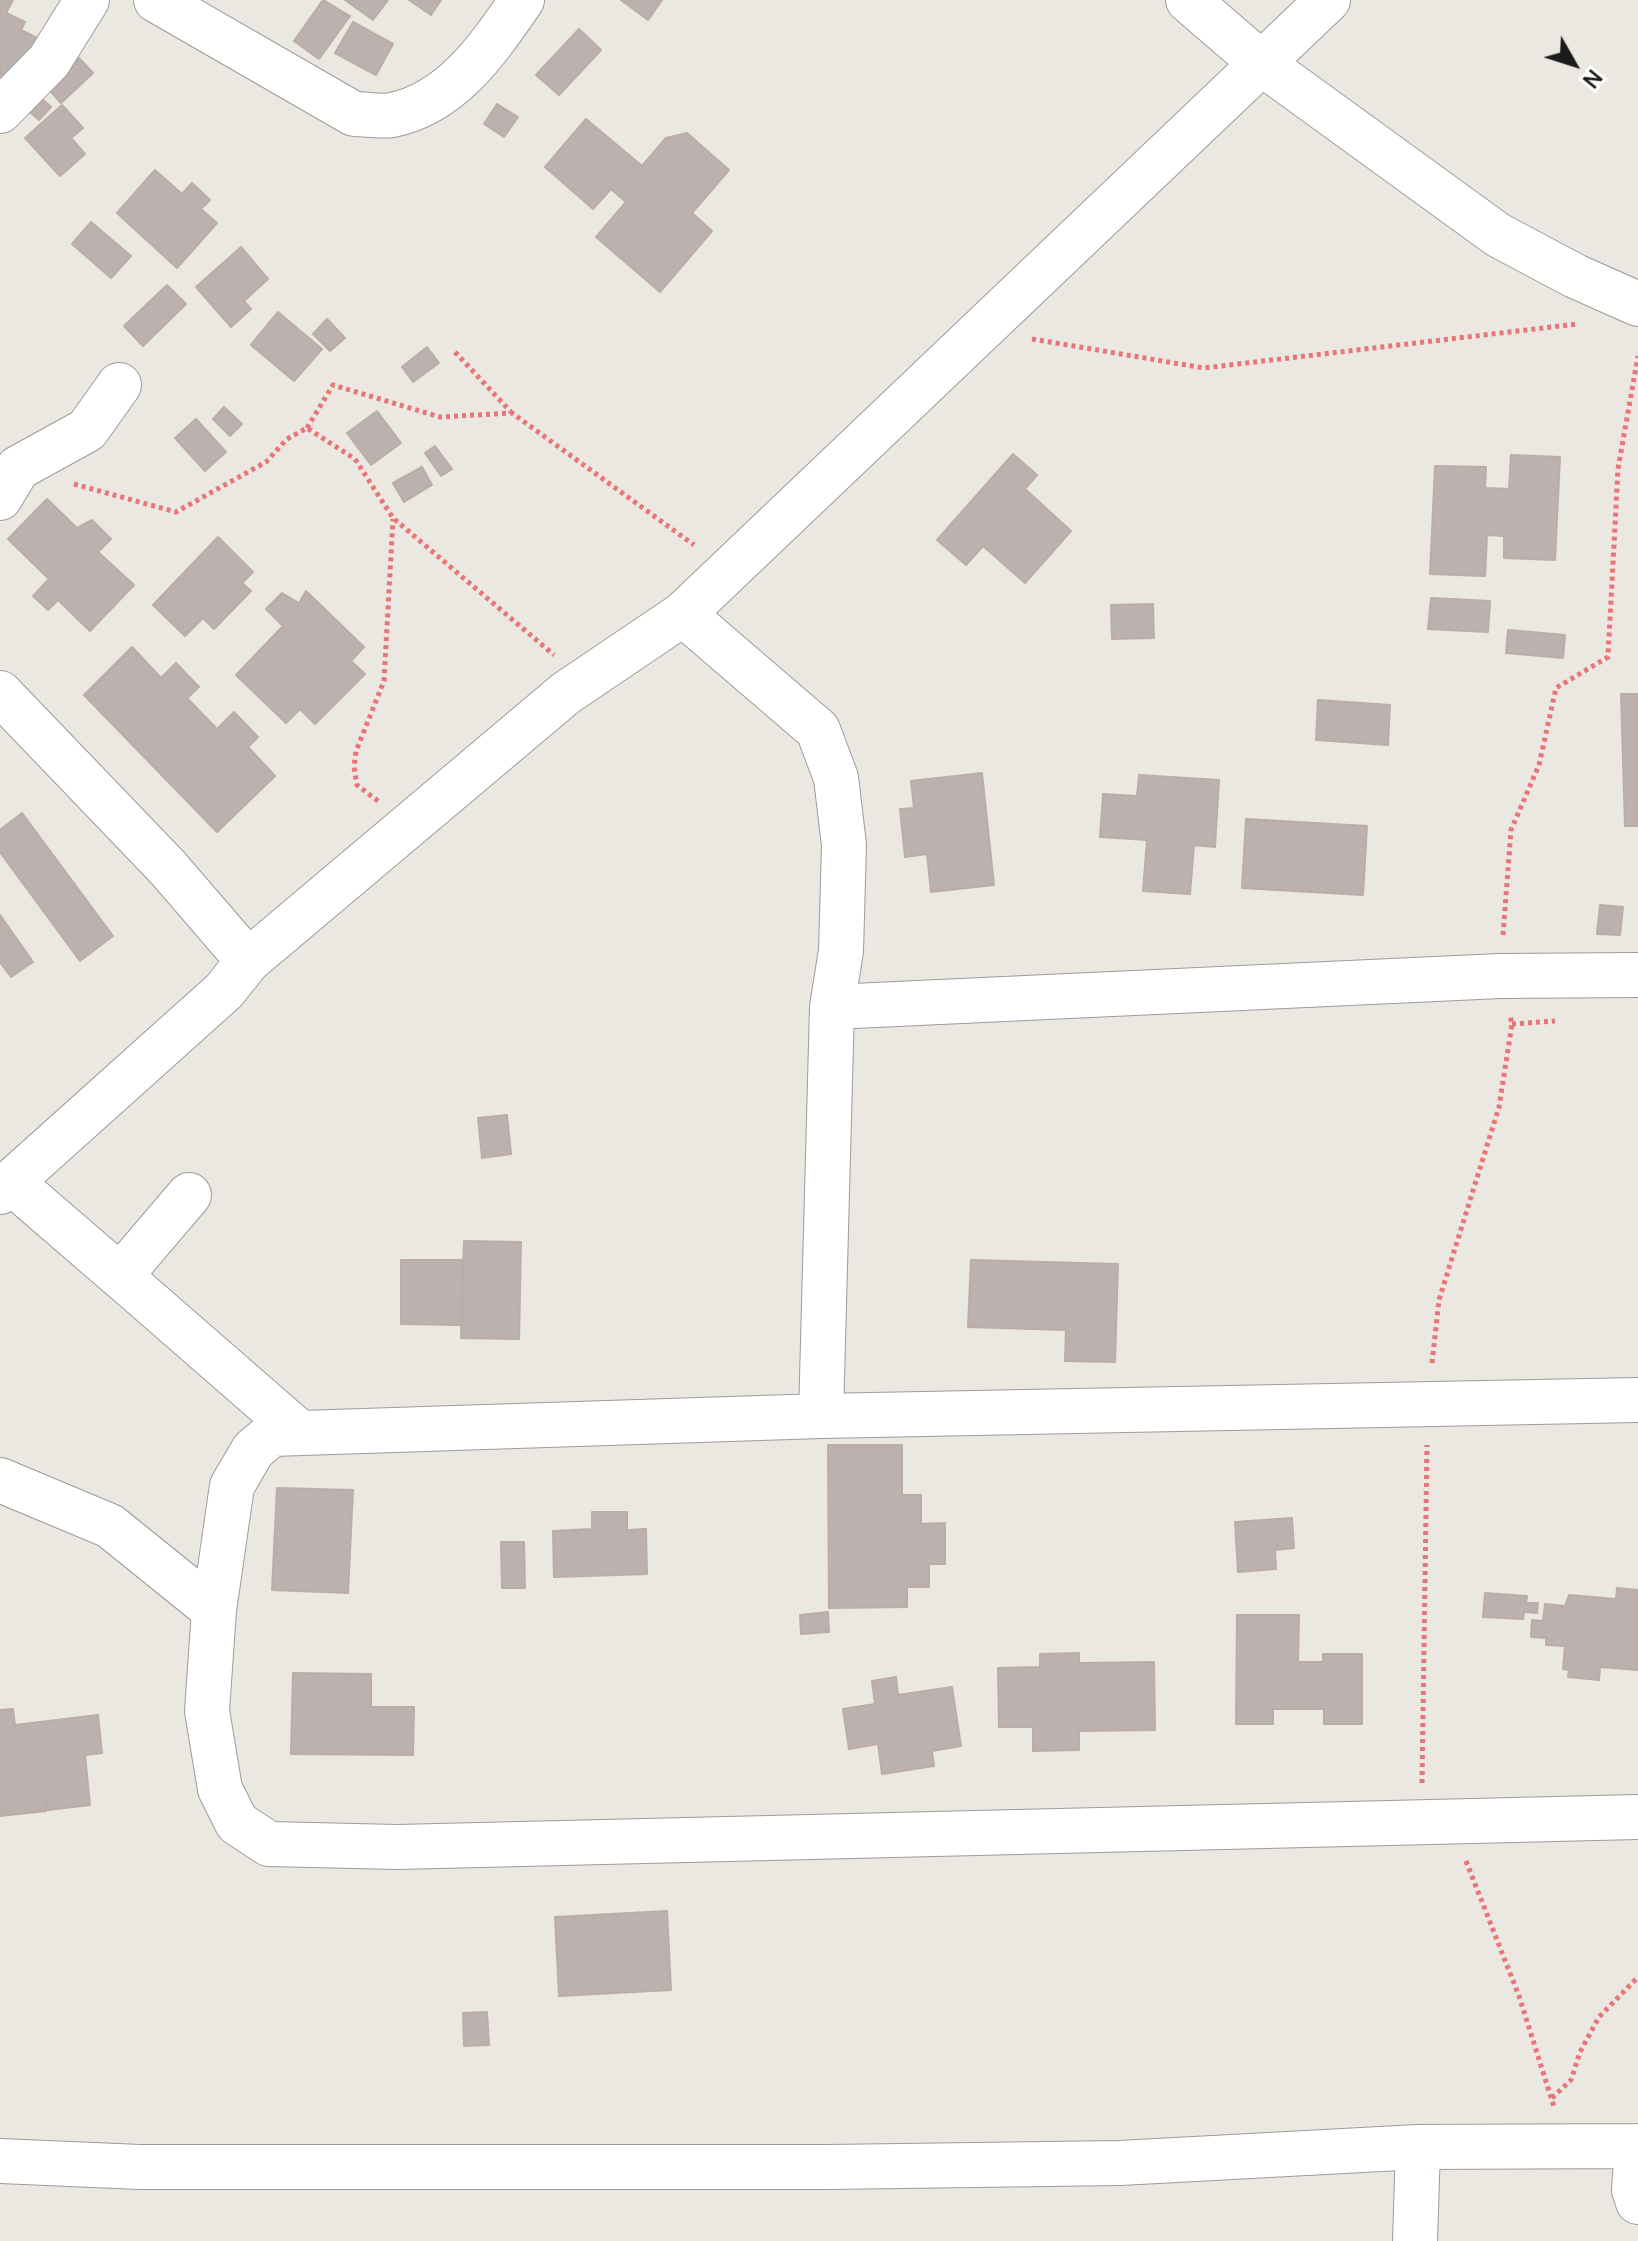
<!DOCTYPE html>
<style>
body{margin:0}
#map{position:relative;width:1638px;height:2241px;overflow:hidden;background:#ebe7e1;font-family:Manrope,sans-serif}
canvas{display:block}
.north{position:absolute;left:1534px;top:24px;width:80px;height:80px;-webkit-text-stroke:6px #fff;paint-order:stroke;rotate:129deg;font-size:22px;font-weight:700;line-height:32px;text-align:center;color:#1b1b1b}
.north::after{content:'';display:block;margin:auto;width:28px;height:36px;background:#1b1b1b;clip-path:polygon(50% 0,100% 100%,50% 72%,0 100%)}
</style>
<div id="map">
<canvas width="1638" height="2241"></canvas>
<div class="north">N</div>
</div>
<script>
const ctx = document.querySelector('canvas').getContext('2d');
ctx.lineJoin = 'round';
function paint(path, color) { ctx.fillStyle = color; ctx.fill(path, 'evenodd'); }
function trace(path, color, width, dash) { ctx.strokeStyle = color; ctx.lineWidth = width; ctx.lineCap = dash ? 'butt' : 'round'; ctx.setLineDash(dash || []); ctx.stroke(path); }
const building = new Path2D(`
 M0,0H13L6,13L25,22L21,30L39,39L0,91Z
 M323,0L350,16L319,59L294,41Z
 M345,0H388L373,20Z
 M409,0H441L431,15Z
 M621,0H662L648,20Z
 M353,22L393,44L376,75L335,53Z
 M579,29L601,50L559,95L536,75Z
 M76,55L93,73L61,103L44,84Z
 M34,92L51,107L39,120L22,105Z
 M497,104L518,117L504,137L484,124Z
 M62,105L83,128L71,138L85,154L60,176L25,138Z
 M586,119L642,166L666,138L687,133L729,170L692,213L712,231L660,292L596,237L626,202L611,189L593,209L545,167Z
 M155,170L182,194L192,183L210,200L201,209L217,223L177,268L117,213Z
 M91,222L131,256L111,278L72,244Z
 M241,247L268,279L244,301L251,309L231,327L196,287Z
 M167,285L186,304L143,346L124,326Z
 M278,312L322,349L294,381L251,345Z
 M327,319L345,338L330,351L313,334Z
 M427,347L439,363L413,382L402,367Z
 M224,407L242,424L230,436L213,419Z
 M377,411L401,443L371,465L347,433Z
 M196,419L226,452L205,471L175,438Z
 M435,446L452,469L441,476L425,453Z
 M1013,454L1037,475L1025,489L1071,531L1025,583L983,546L966,565L937,540Z
 M1511,455L1560,457L1555,560L1504,558V536L1487,535L1485,576L1430,574L1435,466L1486,467L1485,488L1509,489Z
 M422,467L432,485L404,502L393,483Z
 M47,499L77,528L92,520L111,539L98,552L134,585L90,631L58,600L48,610L33,596L49,579L8,539Z
 M218,537L253,572L242,583L251,591L214,629L203,618L185,636L153,605Z
 M306,591L364,647L351,661L365,674L315,724L300,709L286,723L236,675L283,626L266,609L282,593L299,603Z
 M1431,598L1490,601L1488,632L1428,629Z
 M1153,604L1154,638L1112,639L1111,605Z
 M1508,630L1565,635L1563,658L1506,653Z
 M132,647L161,678L176,663L199,687L187,698L217,729L234,712L258,737L248,747L275,776L217,832L84,695Z
 M1621,694H1638V826H1625Z
 M1318,700L1390,705L1388,745L1316,740Z
 M982,773L994,885L931,892L927,854L905,857L900,809L914,808L911,781Z
 M1139,775L1219,780L1215,847L1194,845L1190,894L1143,891L1147,840L1100,837L1103,794L1137,796Z
 M22,813L113,936L80,961L0,852V830Z
 M1246,819L1367,826L1363,895L1242,888Z
 M1600,905L1623,907L1620,935L1597,934Z
 M0,915L33,962L11,977L0,962Z
 M507,1115L511,1154L482,1158L478,1118Z
 M464,1241L521,1242L519,1339L461,1338Z
 M401,1260H463L462,1325L401,1324Z
 M971,1260L1118,1264L1115,1362L1065,1361L1066,1330L968,1327Z
 M828,1445H902V1495H921V1524L945,1523V1564H929V1587H907V1607L829,1608Z
 M277,1488L353,1490L348,1593L272,1590Z
 M592,1512H627V1530L646,1529L647,1574L554,1577L553,1531L592,1529Z
 M1292,1518L1294,1548L1275,1550L1276,1569L1238,1572L1235,1522Z
 M501,1542H524L525,1588H502Z
 M1617,1588L1638,1590V1670L1600,1667L1599,1680L1568,1677L1569,1670L1563,1669L1565,1646L1546,1645V1638L1531,1637L1532,1620L1543,1621L1545,1604L1565,1606L1569,1595L1616,1599Z
 M1485,1593L1527,1596L1526,1603H1538L1537,1613L1524,1612L1523,1619L1483,1617Z
 M828,1612L829,1632L801,1634L800,1615Z
 M1237,1615H1299L1298,1662H1323V1654H1362V1724H1324V1709H1273V1724H1236Z
 M1079,1653V1663L1154,1662L1155,1730L1079,1731V1750L1033,1751V1727H999L998,1668L1040,1667V1654Z
 M293,1673L371,1674V1707H414L413,1755L291,1754Z
 M896,1677L898,1695L952,1687L961,1746L932,1751L934,1766L882,1774L878,1744L849,1749L843,1709L875,1704L872,1681Z
 M13,1709L15,1725L98,1715L102,1753L85,1755L90,1805L48,1810L45,1796L46,1811L0,1816V1710Z
 M667,1911L671,1990L559,1996L555,1917Z
 M487,2012L489,2045L464,2046L463,2013Z`);
paint(building, '#bbb2af');
trace(building, '#bbada6', 2);
const minor = new Path2D(`
 M156,0L354,114C366,114 381,117 392,115C453,103 490,46 522,0
 M1188,0L1261,63L1498,235L1575,276L1638,304
 M0,111L49,61L87,0
 M0,498L18,468L87,430L119,385
 M683,614L818,730L836,778L844,845L841,951L832,1007L821,1416
 M0,693L168,868L248,961
 M832,1007L1500,976L1638,975
 M11,1182L120,1276L189,1195
 M0,1192L224,991L248,961L566,693L683,614L1328,0
 M120,1276L299,1432
 M1638,1400L821,1416L272,1434L253,1450L232,1486L214,1610L207,1711L220,1789L237,1823L269,1844L397,1847L1638,1817
 M0,1480L110,1526L214,1610
 M1637,2146L1634,2190L1638,2202
 M0,2161L140,2167H828L1120,2163L1418,2147L1638,2146
 M1415,2241L1418,2147`);
trace(minor, '#9c9c9c', 46);
trace(new Path2D(`
 M1032,339L1204,368L1577,324
 M455,352L511,412
 M307,428L333,385L440,417L512,413L694,545
 M74,484L176,512L266,462L287,439L307,428L355,459L393,518L554,655
 M378,801L357,785L354,767L356,751L384,681L393,519
 M1503,935L1511,830L1539,765L1556,688L1608,657L1618,469L1638,356
 M1512,1024L1555,1021
 M1432,1363L1439,1300L1499,1107L1512,1024L1510,1016
 M1422,1783L1427,1445
 M1466,1861L1519,1996L1554,2107
 M1552,2098L1571,2080L1580,2052L1599,2017L1638,1977`), '#e87577', 5, [4, 4]);
trace(minor, '#fff', 44);
</script>
